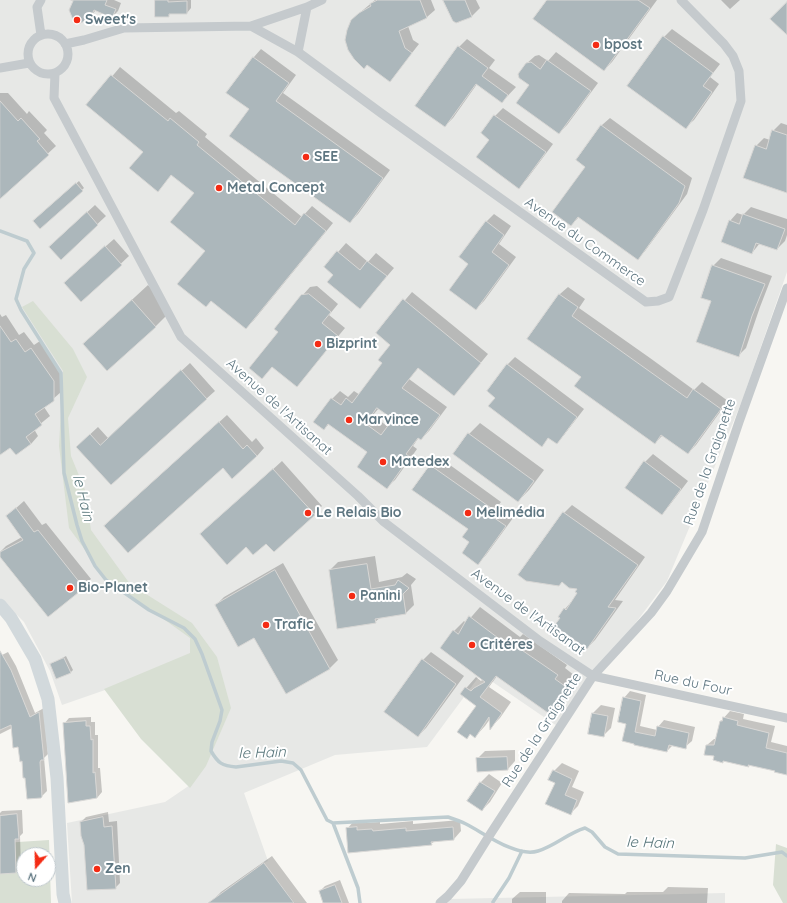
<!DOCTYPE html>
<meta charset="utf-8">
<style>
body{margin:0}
#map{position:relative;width:787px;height:903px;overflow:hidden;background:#f7f6f2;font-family:Quicksand,sans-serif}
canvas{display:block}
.north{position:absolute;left:16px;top:847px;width:40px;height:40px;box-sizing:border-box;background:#fff;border:1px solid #bfc8cd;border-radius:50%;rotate:200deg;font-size:11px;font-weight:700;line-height:16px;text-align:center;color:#5e7681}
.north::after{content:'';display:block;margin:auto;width:14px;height:18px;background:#f42b14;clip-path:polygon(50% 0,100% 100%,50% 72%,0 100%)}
</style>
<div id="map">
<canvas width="787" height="903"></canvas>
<div class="north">N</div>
</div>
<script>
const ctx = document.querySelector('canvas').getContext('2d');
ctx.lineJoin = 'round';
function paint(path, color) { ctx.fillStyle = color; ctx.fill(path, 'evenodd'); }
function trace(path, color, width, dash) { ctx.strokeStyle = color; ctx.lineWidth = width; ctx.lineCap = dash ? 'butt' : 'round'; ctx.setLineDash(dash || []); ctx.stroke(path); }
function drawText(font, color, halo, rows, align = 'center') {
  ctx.font = font + ' Quicksand,sans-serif'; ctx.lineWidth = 4; ctx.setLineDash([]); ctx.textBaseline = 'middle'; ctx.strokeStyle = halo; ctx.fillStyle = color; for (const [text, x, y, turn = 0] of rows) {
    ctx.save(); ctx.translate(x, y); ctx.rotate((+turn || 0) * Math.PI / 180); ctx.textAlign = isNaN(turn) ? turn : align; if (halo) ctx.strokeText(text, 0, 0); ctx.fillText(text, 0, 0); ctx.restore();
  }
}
paint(new Path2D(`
 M0,0H787V272L742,401L667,581L593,680L557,726L481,674L427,747L335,755L244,793L268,861L264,863L295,903H72L67,823L165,802L190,785L108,689L62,705L50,671L24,622L0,598Z
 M725,893V903H444L449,899Z`), '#e7e8e6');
paint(new Path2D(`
 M33,301L73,349L87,377L68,418L71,456L85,490L91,530L130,584L192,623L217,657L231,708L206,766L190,788L141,739L104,689L190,653V638L105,577L69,528L59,446L63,371L22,307Z
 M49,840L51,903H0V851L3,843ZM24,855H48V879H24Z
 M776,844L787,848V903H783L773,885Z`), '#d8dfd3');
paint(new Path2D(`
 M76,0H114L121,3L118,11L112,17L96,10L89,18Z
 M156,0H191V8L187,13H171L168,16Z
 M375,0H431L435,10L427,17L408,26L413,40L419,44L397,72L389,80L356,16Z
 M444,0H476L480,8L472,16L457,23L453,21Z
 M548,0H657L612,62L604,70Z
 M721,0H740L730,9Z
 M672,29L720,64L710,77L719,84L694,120L686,127L664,37Z
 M467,39L495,60L489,68L516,87L502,102L477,84L453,118L445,126L459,47Z
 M261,49L296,75L283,93L390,170L358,214L350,222L250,109L228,93L254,57Z
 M556,52L598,83L567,125L559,133L530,85L526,64L535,56L539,55L548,61Z
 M120,67L176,113L179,111L207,134L205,137L302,217L312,206L333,223L254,320L246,328L206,250L196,193L172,174L158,190L144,152L88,105Z
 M0,93H8L27,114L29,111L47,130L44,133L56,146L0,198Z
 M503,108L553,144L527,179L519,187L491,140L495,116Z
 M610,118L692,178L687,194L645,251L637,259L579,217L571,225L587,167L577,160L602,125Z
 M781,123L787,125V192L756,146L764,138L770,140L773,131Z
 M79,181L84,188L40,227L34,221Z
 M95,205L106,216L61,258L58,239Z
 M751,207L787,219V235L785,241L777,249L760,243L752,253L730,221L737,213L743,215Z
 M494,214L511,226L499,244L516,257L484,301L476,309L469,264L486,222Z
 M114,239L129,256L81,301L73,275Z
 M346,243L368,262L376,253L394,268L360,308L334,275L325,267Z
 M721,258L772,276L760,307L746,348L738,356L713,266Z
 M148,285L171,311L155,327L84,344Z
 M317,286L338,304L329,315L345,328L297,386L273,366L262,377L279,332L302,296L310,287Z
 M568,287L585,299L579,308L650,358L694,390L702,382L728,401L696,445L688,453L663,435L655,443L582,377L528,339L560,294Z
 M412,292L488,354L454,395L419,367L409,379L447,407L429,431L421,439L419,437L413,446L417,449L395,480L387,487L368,452L329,424L324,429L332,399L340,391L348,397L354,391L360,395L383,363L391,345L377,333ZM379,408L394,419L388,427L373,415Z
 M0,314L2,317L6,315L19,335L24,332L34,345L40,341L62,373L61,392L44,407L50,416L34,429L38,436L31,444L10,447L0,454Z
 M515,357L584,409L564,435L557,443L549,437L542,445L496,397L507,365Z
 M190,363L215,391L111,484L85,439L98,427L108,438Z
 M227,415L252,442L256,438L264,448L257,456L223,467L105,526Z
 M480,423L544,470L529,490L518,501L454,454L469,434Z
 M653,454L688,481L669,506L662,514L645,462Z
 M439,457L501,502L497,507L513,518L486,555L478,563L471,542L469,529L413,489L431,465Z
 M282,461L322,506L314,514L266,542L246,546L210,527Z
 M24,501L42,525L46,523L91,579L48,615L0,556V552L6,546L22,537L15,509Z
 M572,505L645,557L615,600L623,601L595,640L587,648L561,618L565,609L579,593V588L562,582L519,575L564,513Z
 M375,556L379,582L402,577L407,573L416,579L411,585L414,605L406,613L381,617L375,622L330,570L338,562Z
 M283,563L338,660L330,668L286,693L255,636L216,605L224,597Z
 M480,607L520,637L523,634L567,665L565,668L579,679L561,704L551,714L497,676L489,687L511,702L500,718L491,727L490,719L485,726L475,737L471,734L467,737L477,706L461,694L476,677L481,681L483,679L454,631L464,621L466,623Z
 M8,652L16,666L35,713L44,708L48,754L44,758L47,791L41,797L23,760L19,746L12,728L0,734V656Z
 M431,652L464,676L426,728L418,736L423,660Z
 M66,656L73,670L71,672L51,664Z
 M630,691L646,695L640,726L657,730L658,727L664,720L695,727L692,741L685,747L673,745L667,751L635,744L627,723L624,698Z
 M601,705L615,708L611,728L603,736L593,713Z
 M730,711L744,714L743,719L775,726L771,742L787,746V774L776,770L724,760L715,755L707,745L714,739H716L721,721Z
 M91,717V722H95V735H98V768H100L102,792L97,798L64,724L69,718Z
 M515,750V761L508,769L477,759L485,751Z
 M562,763L579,771L572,787L584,792L578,806L570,814L556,782L554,771Z
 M489,774L502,783L490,802L482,810L468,801L481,782Z
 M22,810L23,833L20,836L21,867L16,872L0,873V813L2,811Z
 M108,812L109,822L117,821L120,883L115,888L85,845L81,822L86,817Z
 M364,820V823L380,822V824L413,821V824L460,820L461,831L454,839L435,841L431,844L347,829L354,821Z
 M272,856L307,903H210L221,892Z
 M340,880L349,903H324L320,891L325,886Z
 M668,887L708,888L707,903H562V901L569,893L625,894L627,892H663Z
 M520,892H546V903H512V899Z`), '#0003');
trace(new Path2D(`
 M0,231L27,241L34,253L24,269L16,299L21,310L61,373L64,473L77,525L82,541L95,566L106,580L149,610L184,628L195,639L202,654L222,710L220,721L212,742L211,751C218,763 222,766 236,767L281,761L293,763L301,770L327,820L333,823L448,817C454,819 460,821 466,824C484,833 517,858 538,851C555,846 568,833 585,828L592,832L605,847L618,854L745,858L782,852L787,856
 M333,823L358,888L360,903
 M493,902L509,878L522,851`), '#beccd0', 3.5);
const building = new Path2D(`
 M71,0H107L105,5L116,9L112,18L94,10L90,19L78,24L74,22L69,10L73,1Z
 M155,0H168V2L187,1V14H169V17H155Z
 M378,0H420L427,18L399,31L405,48L412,53L390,82L367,65L364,69L354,59L348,50L345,40L347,30L351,20L359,13L371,6L370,4Z
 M443,0H465L472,17L456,23L453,21Z
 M547,0H638L650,8L604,71L533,19Z
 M787,2V35L770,19Z
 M663,36L713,73L703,86L712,92L686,129L627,86Z
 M458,46L488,68L482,76L508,95L502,103L476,84L445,127L415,106Z
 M253,57L289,83L276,101L383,178L350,223L229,136L249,109L226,93Z
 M547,60L591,91L559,134L516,103L529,85L519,78L518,74L526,63L531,62L540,69Z
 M111,75L168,121L170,118L199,142L197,145L295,225L304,213L326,231L246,329L211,301L206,307L177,284L205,251L170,222L194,193L171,175L158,192L129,168L143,152L86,105Z
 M0,101L18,121L21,118L40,139L37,141L49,155L0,199Z
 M494,115L546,152L519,189L476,157L489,140L481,133Z
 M601,125L685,186L679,203L638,260L578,217L571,226L552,212L585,167L576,160Z
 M772,130L787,135V193L743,178L755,145L766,149Z
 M76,183L83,191L40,229L33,221Z
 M87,212L98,225L61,260L49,247Z
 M743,214L785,229L777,250L756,243L752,254L721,242L729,220L739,224Z
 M486,221L504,235L492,252L509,265L476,310L449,290L468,264L459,257Z
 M105,246L122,265L81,302L64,283Z
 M337,251L360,270L367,261L387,276L360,309L327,282L333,275L324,267Z
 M712,265L765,284L752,316L739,357L696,342L711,301L701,298Z
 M309,294L331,312L322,323L338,336L297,387L272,367L262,379L249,368L278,332L274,329L301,295Z
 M559,294L578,307L572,316L642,366L687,398L693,389L721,409L688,454L661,435L655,444L574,386L581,377L527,339Z
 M403,299L481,363L454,396L418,368L402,388L440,415L421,440L418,438L406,454L410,457L387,489L357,467L367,452L328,424L324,430L313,422L331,398L341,405L346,398L352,403L382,363L378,360L390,345L376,333ZM377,408L393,419L381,435L366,424Z
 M132,300L156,327L107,371L83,344Z
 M0,326L11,342L16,339L25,352L31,348L54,381V401L35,414L42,425L26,437L31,444L16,455L10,448L0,455Z
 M507,364L577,417L557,444L548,438L542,447L488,406L495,398L487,391Z
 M181,370L207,399L111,485L76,447L90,434L100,445Z
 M219,422L243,449L247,445L257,456L232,479L223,468L128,553L104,526Z
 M468,433L534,481L518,502L453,454Z
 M644,461L681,489L662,515L625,488Z
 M430,465L494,510L490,515L506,526L478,565L462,553L469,542L462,537L468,529L412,490Z
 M273,469L315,515L274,552L266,544L253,555L246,547L227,565L200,534Z
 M16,508L34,532L38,530L84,588L48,617L0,557V552L23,540L6,516Z
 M563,512L638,565L608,607L616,608L587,649L554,626L560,618L558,617L564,608L566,610L577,593L575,592L577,589L569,588L562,582L559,586L526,581L518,575Z
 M367,564L371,589L395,585L398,580L409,588L403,594L406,614L375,619L376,623L337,629L329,570Z
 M275,570L330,669L286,694L254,638L238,647L215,605Z
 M469,616L510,647L513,644L558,675L555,679L569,689L551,715L496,676L480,697L502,713L490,730L489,717L475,738L470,734L467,739L457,732L476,706L460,694L465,687L471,691L474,688L485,682L440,648L453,630L458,634Z
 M0,651L11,670L30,717L39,712L44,760H41L40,762L42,797L41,798L27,799L25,778H23L22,761L20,762L18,747L13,748L11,725L0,730Z
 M64,658L71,673L56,679L50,664Z
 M422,659L456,684L418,737L384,712Z
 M623,697L641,701L635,732L655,736L657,726L689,733L686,749L669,745L667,752L634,745V744L622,741L626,724L618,722Z
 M592,713L608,716L604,737L588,734Z
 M723,717L738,721L737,725L769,733L766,748L787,753V775L774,772L775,771L748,765L749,767L723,761V763L713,760L714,756L704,755L706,745H714L720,721H722Z
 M86,721V726H90L91,740L93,739V773L95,772L97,798L68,803L63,723Z
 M507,757L508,770L477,772L476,758Z
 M553,770L572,779L565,795L577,800L571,815L545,804L555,783L548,780Z
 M480,782L495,791L482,811L467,801Z
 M17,814L19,839H15L16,873L0,874V816Z
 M103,817L104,827L112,826L116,889L87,890L84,845L81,836L80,822Z
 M357,827V830L372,829L373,831L406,828V831L453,827L454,840L431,842L432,845L348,853L346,828Z
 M264,863L294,903H208L258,867Z
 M335,885L342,903H323L319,891Z`);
paint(building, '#acb7bb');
trace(building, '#d8d7d5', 1);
trace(new Path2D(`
 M307,7L322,0
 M28 54a20 20 0 1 1 40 0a20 20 0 1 1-40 0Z
 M41,35L37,7L41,0
 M65,44L84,40L124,28L251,26
 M298,52L307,7L251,26L298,52L381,113L646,302L658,301L669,297L703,210L741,101L739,71L733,56L724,44L681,0
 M0,68L29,63
 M55,73L54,98L181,337L358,496L384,522L477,593L540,641L593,676L787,718
 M440,903L448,896L461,881L491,833L593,676L651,613L667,591L702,532L739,422L787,288`), '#c5cacd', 9);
trace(new Path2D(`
 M0,605L11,618L35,659L48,699L57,778L63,894L65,903`), '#d2d9dc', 13);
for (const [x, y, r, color] of [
 [77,20,4,"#f42b14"],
 [596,45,4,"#f42b14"],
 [306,157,4,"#f42b14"],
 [219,188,4,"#f42b14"],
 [318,344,4,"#f42b14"],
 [349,420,4,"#f42b14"],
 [383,462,4,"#f42b14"],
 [308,513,4,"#f42b14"],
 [468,513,4,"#f42b14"],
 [70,588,4,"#f42b14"],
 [352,596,4,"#f42b14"],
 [266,625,4,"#f42b14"],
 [472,645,4,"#f42b14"],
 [97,869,4,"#f42b14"]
]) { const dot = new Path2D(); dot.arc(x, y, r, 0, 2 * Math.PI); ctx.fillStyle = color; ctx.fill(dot); trace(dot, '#fff', 1.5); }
drawText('bold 14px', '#5e7681', '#fff', [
 ["Sweet's",85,20],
 ["bpost",604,45],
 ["SEE",314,157],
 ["Metal Concept",227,188],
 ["Bizprint",326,344],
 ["Marvince",357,420],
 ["Matedex",391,462],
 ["Le Relais Bio",316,513],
 ["Melimédia",476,513],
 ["Bio-Planet",78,588],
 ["Panini",360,596],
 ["Trafic",274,625],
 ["Critéres",480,645],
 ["Zen",105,869]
], 'left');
drawText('14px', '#5e7681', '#fff', [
 ["Avenue du Commerce",585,242,35],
 ["Avenue de l'Artisanat",279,407,42],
 ["Rue de la Graignette",710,462,-71],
 ["Avenue de l'Artisanat",528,612,36],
 ["Rue du Four",693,683,12],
 ["Rue de la Graignette",542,730,-57]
]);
drawText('italic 15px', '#59777c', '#fff', [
 ["le Hain",83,498,76],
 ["le Hain",262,753,-2],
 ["le Hain",650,843,2]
]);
</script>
